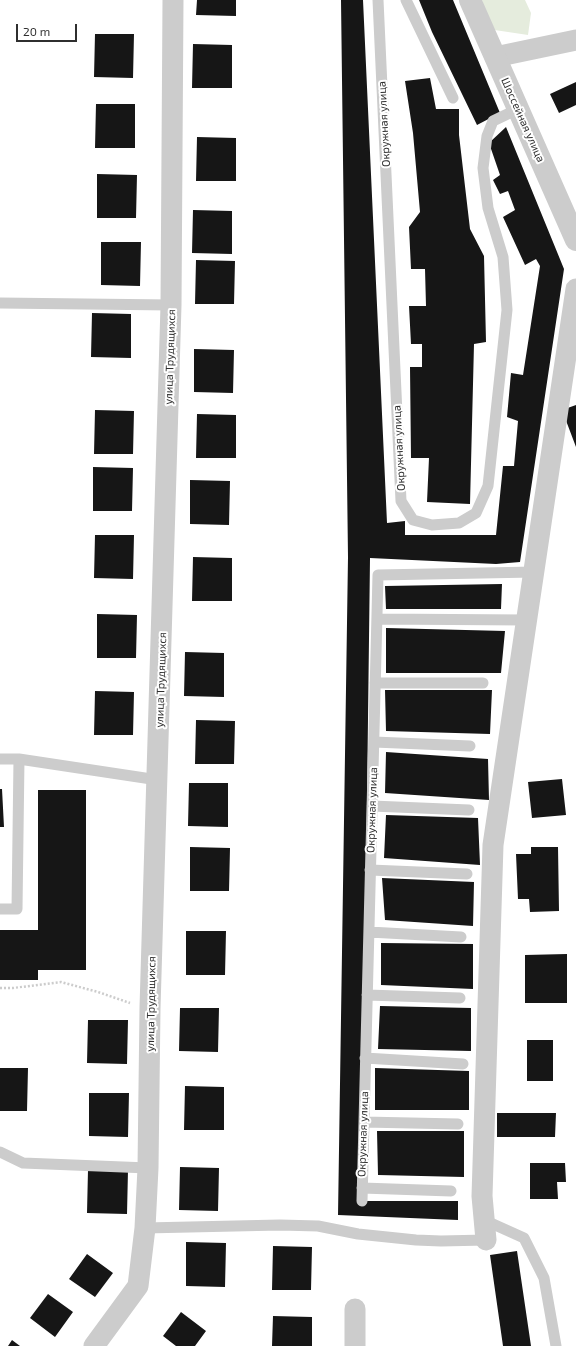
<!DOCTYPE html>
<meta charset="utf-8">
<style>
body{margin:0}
#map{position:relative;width:576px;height:1346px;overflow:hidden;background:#fff;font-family:"Exo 2",sans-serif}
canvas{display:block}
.scale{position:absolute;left:16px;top:24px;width:61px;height:18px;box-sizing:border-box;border:2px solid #2f2f2f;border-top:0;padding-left:5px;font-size:12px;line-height:14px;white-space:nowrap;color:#2f2f2f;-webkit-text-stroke:3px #fff;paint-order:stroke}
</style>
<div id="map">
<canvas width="576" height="1346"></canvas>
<div class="scale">20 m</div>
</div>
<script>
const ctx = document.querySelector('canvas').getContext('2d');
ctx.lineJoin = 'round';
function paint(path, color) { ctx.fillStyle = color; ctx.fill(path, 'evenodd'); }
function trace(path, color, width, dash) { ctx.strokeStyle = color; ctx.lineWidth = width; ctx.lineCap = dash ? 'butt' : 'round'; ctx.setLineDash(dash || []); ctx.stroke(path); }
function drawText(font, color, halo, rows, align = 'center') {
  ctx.font = font + ' "Exo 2",sans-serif'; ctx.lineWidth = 4; ctx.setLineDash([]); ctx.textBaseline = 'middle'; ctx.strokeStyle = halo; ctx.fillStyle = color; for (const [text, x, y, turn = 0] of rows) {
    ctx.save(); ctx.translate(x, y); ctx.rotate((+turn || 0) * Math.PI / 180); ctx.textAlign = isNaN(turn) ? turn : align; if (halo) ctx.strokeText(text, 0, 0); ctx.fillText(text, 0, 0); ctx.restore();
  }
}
paint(new Path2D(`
 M482,0H525L531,13L528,35L488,29Z`), '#e5ecdd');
paint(new Path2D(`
 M197,0H236V16L196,15Z
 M341,0H363L387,523L405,521V535H496L503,466H514L518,421L507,417L511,373L523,375L540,266L536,259L525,265L503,217L515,210L508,191L500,194L493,180L500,175L489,143L506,127L564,269L520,562L496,564L370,558L362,1201H458V1220L338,1215L348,557Z
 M419,0H453L500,113L477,125L432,32Z
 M95,34H134L133,78L94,77Z
 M193,44L232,45V88H192Z
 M430,78L436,109H459V135L470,229L484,256L486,342L474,344L470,504L427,502L429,458H411L410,367H422V344H411L409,306H426L425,269H411L409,227L420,212L413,133L405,81Z
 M576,82V105L559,113L550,94Z
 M96,104H135V148H95Z
 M197,137L236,138V181H196Z
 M97,174L137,175L136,218H97Z
 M193,210L232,211V254L192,253Z
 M101,242H141L140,286L101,285Z
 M196,260L235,261L234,304H195Z
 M92,313L131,314V358L91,357Z
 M194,349L234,350L233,393L194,392Z
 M576,405V447L562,410Z
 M95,410L134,411L133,454H94Z
 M197,414L236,415V458H196Z
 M93,467L133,468L132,511H93Z
 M190,480L230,481L229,525L190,524Z
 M95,535H134L133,579L94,578Z
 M193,557L232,558V601H192Z
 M502,584L501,609H386L385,586Z
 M97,614L137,615L136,658H97Z
 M386,628L505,631L501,673H386Z
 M185,652L224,653V697L184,696Z
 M385,690H492L490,734L386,731Z
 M95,691L134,692L133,735H94Z
 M196,720L235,721L234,764H195Z
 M386,752L488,759L489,800L385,793Z
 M562,779L566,815L532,818L528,782Z
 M189,783H228V827L188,826Z
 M0,789H2L4,827H0Z
 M38,790H86V970H38V980H0V930H38Z
 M386,815L478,818L480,865L384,858Z
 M190,847L230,848L229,891H190Z
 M531,847H558L559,911L530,912L529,899H518L516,854H531Z
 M382,878L474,882L473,926L385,920Z
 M186,931H226L225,975H186Z
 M381,943L473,944V989L381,985Z
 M567,954V1003H525V955Z
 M380,1006L471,1008V1051L378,1049Z
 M180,1008H219L218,1052L179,1051Z
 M88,1020H128L127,1064L87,1063Z
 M527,1040H553V1081H527Z
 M0,1068H28L27,1111H0Z
 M375,1068L469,1071V1110H375Z
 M185,1086L224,1087V1130H184Z
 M89,1093H129L128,1137L89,1136Z
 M497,1113H556L555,1137H497Z
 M377,1131H464V1177L378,1175Z
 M530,1163H565L566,1182H557L558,1199H530Z
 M180,1167L219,1168L218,1211L179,1210Z
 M88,1170H128L127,1214L87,1213Z
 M186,1242L226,1243L225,1287L186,1286Z
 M273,1246L312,1247L311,1290H272Z
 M517,1251L531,1346H503L490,1255Z
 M87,1254L113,1273L95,1297L69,1279Z
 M48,1294L73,1312L55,1337L30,1318Z
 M181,1312L206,1331L195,1346H176L163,1336Z
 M273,1316L312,1317V1346H272Z
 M12,1340L20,1346H8Z`), '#161616');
trace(new Path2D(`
 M0,988H13L61,982L98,992L130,1003`), '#ccc', 2.5, [2, 2]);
trace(new Path2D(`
 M378,0L401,501L413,520L432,525L459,523L476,513L488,486L507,310L503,257L488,208L483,168L487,136L493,121L518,109
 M406,0L453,98
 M0,303L171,305
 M377,619L526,620
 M375,683H483
 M374,742L470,746
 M0,759H19L158,780
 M372,806L469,810
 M370,870L467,874
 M0,909H17L19,759
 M369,932L461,937
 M367,995L460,998
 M365,1058L463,1064
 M364,1122L458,1124
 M0,1152L23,1163L148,1168
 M362,1188L451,1191
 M362,1201L378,575L534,572
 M484,1220L524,1238L544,1278L556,1346
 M145,1228L280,1225L318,1226L358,1234L416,1240L441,1241L486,1240`), '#ccc', 11);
trace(new Path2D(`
 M495,57L576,40
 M486,1240L482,1196L493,845L576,289
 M94,1346L138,1286L145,1228L148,1168L150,1008L171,305L173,0
 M355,1346V1309`), '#ccc', 21);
trace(new Path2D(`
 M470,0L576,240`), '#ccc', 22);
drawText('11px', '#2f2f2f', '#fff', [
 ["Шоссейная улица",523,120,66],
 ["Окружная улица",384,124,-93],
 ["улица Трудящихся",170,357,-88],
 ["Окружная улица",399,448,-93],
 ["улица Трудящихся",161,680,-88],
 ["Окружная улица",372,810,-88],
 ["улица Трудящихся",151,1004,-89],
 ["Окружная улица",363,1134,-88]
]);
</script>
